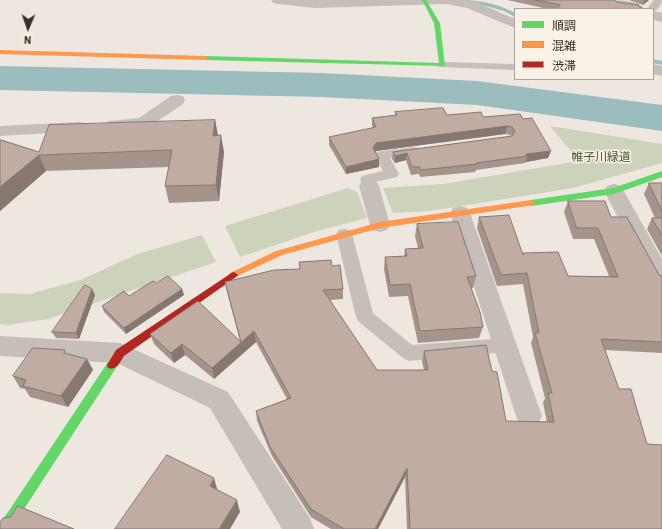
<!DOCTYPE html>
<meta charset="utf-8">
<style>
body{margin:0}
#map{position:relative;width:662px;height:529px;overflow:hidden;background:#ede7e0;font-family:Barlow,"Noto Sans JP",sans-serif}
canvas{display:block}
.legend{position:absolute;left:514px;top:8px;width:140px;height:72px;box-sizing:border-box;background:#faf2e7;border:1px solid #aca39a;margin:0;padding:5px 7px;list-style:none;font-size:12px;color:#362d27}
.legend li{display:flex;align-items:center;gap:8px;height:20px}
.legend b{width:20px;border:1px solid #aca39a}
.north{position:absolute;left:8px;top:8px;width:40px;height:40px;-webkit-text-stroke:3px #faf2e7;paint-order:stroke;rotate:182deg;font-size:11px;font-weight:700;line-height:16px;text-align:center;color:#362d27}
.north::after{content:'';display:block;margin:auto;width:14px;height:18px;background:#362d27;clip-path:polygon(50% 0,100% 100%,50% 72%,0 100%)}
</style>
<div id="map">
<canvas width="662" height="529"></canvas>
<ul class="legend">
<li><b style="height:5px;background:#63d668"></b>順調</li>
<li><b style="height:5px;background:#ff974d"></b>混雑</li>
<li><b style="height:5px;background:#b3261e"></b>渋滞</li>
</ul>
<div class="north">N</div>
</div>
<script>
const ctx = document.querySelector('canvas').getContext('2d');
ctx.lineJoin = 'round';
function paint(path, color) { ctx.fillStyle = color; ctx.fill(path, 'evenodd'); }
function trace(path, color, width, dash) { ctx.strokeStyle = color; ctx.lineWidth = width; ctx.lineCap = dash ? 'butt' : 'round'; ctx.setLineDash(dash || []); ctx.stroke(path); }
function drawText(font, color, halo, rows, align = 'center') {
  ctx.font = font + ' Barlow,"Noto Sans JP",sans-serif'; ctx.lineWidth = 3; ctx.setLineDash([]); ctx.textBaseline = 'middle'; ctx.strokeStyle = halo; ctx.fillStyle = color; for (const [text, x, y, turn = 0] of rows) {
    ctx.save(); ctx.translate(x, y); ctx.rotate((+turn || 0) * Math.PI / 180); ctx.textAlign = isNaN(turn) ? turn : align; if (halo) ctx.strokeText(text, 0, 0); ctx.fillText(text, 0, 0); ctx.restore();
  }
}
paint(new Path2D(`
 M550,126L662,144V163L573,188L430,211L393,213L383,188L443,184L579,161Z
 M348,188L357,192L367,218L317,231L240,257L225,226Z
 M202,235L216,262L48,319L8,325L0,324V293L30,294L80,280L138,254Z`), '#cdd2ba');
paint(new Path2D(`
 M464,0C480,0 501,5 515,13V17L504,11Z
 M653,59L662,61V65L653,63Z`), '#9cbdbe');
paint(new Path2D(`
 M0,66L322,73L477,81L662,105V131L477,105L322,97L0,90Z`), '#9cbdbe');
paint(new Path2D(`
 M654,0H662C662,4 657,11 653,12V9H647Z
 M443,62L515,64V70L439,67L437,65L439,63Z
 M414,147L419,148L421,151L419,154L390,158L399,174L397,177L375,182L376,186L374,189L369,191L364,189L360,179L362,176L383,171L374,155L376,152Z
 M344,229L349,230L352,234L373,313L412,345L506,338L512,340L515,345L512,350L506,352L409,361L403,358L359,322L356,317L336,234L339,230Z`), '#c6bfb9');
paint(new Path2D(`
 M271,0H467L476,2L515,19V28L467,8L446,4L315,8L278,4L273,3Z
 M608,0C619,0 638,0 645,9C634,9 615,11 608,0Z
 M653,11L662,13V22L653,20Z
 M653,64L662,66V76L653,74Z
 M177,95L183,96L185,100L183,104L149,127L115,130L109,129L106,125L109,121L139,118L171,96Z
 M79,122L85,123L88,127L85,131L0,136V126Z
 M369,180L376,181L379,186L390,225L387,230L380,232L373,230L370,225L359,186L362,181Z
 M614,184L621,186L662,259V288L654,285L604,191L607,186Z
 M460,206L467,208L470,213L542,416L538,424L529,428L520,424L516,416L450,213L453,208Z
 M0,336L120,343L228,392L310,518L314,529H282L210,408L117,363L0,356Z`), '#c6bfb9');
paint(new Path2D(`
 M422,0H426L440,23L445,66L206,60L203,58L206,56L439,63L434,23Z
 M662,171V177L614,194L531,206L527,203L531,200L613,188Z
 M112,361L116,362L117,365L116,368L11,529H0V524L108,362Z`), '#63d668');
paint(new Path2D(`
 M0,50L206,56L209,58L206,60L0,54Z
 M531,200L535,203L534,205L380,228L282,255L233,278L230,277L228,275L230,273L276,251L380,222Z`), '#ff974d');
paint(new Path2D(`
 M233,272L236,273L238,275L236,277L124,356C120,362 117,371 108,368L107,365L116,350Z`), '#b3261e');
paint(new Path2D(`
 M507,0H614L617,2L638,6L642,8V9H548Z
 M629,0H649L643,5Z
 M395,112L447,115L523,119L551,151L548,158L526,162L525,163L476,170L475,172L420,177L419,174L411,175L406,160L395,163L392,159L393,152L512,136L510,135L505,134L376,151L375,152L379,159V167L346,174L329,145V137L373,128L372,126V118L395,116Z
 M215,120L218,135L224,152L219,201L169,203L165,186L169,167L46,171L0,211V140L39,152Z
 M649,183H662V256L647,229L652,218H655L644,194Z
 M568,201L611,217L659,275L662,276V353L605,350L662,529H407L405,477L378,529H331L311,517L272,456L257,421L256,411L287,399L256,342L214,379L185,355L174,363L154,344L150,334L240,341L227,292L225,282L332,266L343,289V299L330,300L377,370H424L422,361L424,351L492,371L506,421L547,422L543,403L545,398L531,343L533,337L523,284L497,286L477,228L479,217L523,254L568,276H609L594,239H573L564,212Z
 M417,224L476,276L473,288H471L483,327L479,338L418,343L408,296L389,297L384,269L385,257H404L405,249L418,248L415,236Z
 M156,283L182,289L184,295L126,334L104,312L102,306L129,296Z
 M92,289L95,295L79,339L56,338L52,332Z
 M66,354L87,359L93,370L68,407L30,397L25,389L20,388L13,376Z`), '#a5948b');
paint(new Path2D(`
 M645,0H649L643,5Z
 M215,120L218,137L213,136Z
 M507,126L505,134L376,151L373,156V148L376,143Z
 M221,135L224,152L219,201L216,185Z
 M551,151L548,158L526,162L527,156L526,154Z
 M407,153L406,160L395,163V156Z
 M39,155L46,171L0,211V187Z
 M379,159V167L346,174V167Z
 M92,289L95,295L79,339L76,333Z
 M182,289L184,295L126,334L124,328Z
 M254,331L256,342L214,379L212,368Z
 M182,344L185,355L174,363L171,353Z
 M87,359L93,370L68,407L61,396Z
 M407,468L405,477L378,529H375Z
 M214,478L218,492L210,486Z
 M237,500L240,512L230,529H219Z`), '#867871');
const building = new Path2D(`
 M535,0H614L617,2L639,5L638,6L642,8L641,9H557L560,5Z
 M443,108L447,115L481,112L483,117L520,114L523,119L532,118L551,151L526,154L527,156L476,163L477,164L421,170L420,167H412L407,153L395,156L393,152L512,136L515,131L512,127L507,126L376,143L373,148L379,159L346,167L329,137L376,127L372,118L397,115L395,112Z
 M215,120L213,136L221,135L216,185L165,186L172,150L39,155L0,187V140H1L39,152L49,125Z
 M649,183H662V211Z
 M568,201H605L611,217H627L659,275L662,276V342L601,339L619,389H631L647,444L662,445V529H410L407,468L375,529H344L311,509L270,447L256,411L291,398L254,331L212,368L182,344L171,353L150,334L198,301L241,342L225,282L274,270L300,269L299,262L331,260L332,266L340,265L343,289L323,290L377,370H428L424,351L486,345L492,371L497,372L506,421L554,422L548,393H552L535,333H539L527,273L501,275L479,217L509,215L523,255V253L558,252L568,276L618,277L598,228H577Z
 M652,218H662V235Z
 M458,222L476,276L467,277L480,312L483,327L420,331L410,284L390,285L385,257L407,256L405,249L423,248L417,224Z
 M168,276L182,289L124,328L102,306L124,291L129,296L153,281L156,283Z
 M85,285L92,289L76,333L52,332Z
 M33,348L65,350L64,353L87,359L61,396L23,386L26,380L13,376Z
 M167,455L214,478L210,486L237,500L219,529H115Z
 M18,506L74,529H0V522L3,518L10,517Z`);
paint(building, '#c0aca2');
trace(building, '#867871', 1);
drawText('12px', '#44552b', '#faf2e7', [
 ["帷子川緑道",601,157]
]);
</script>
